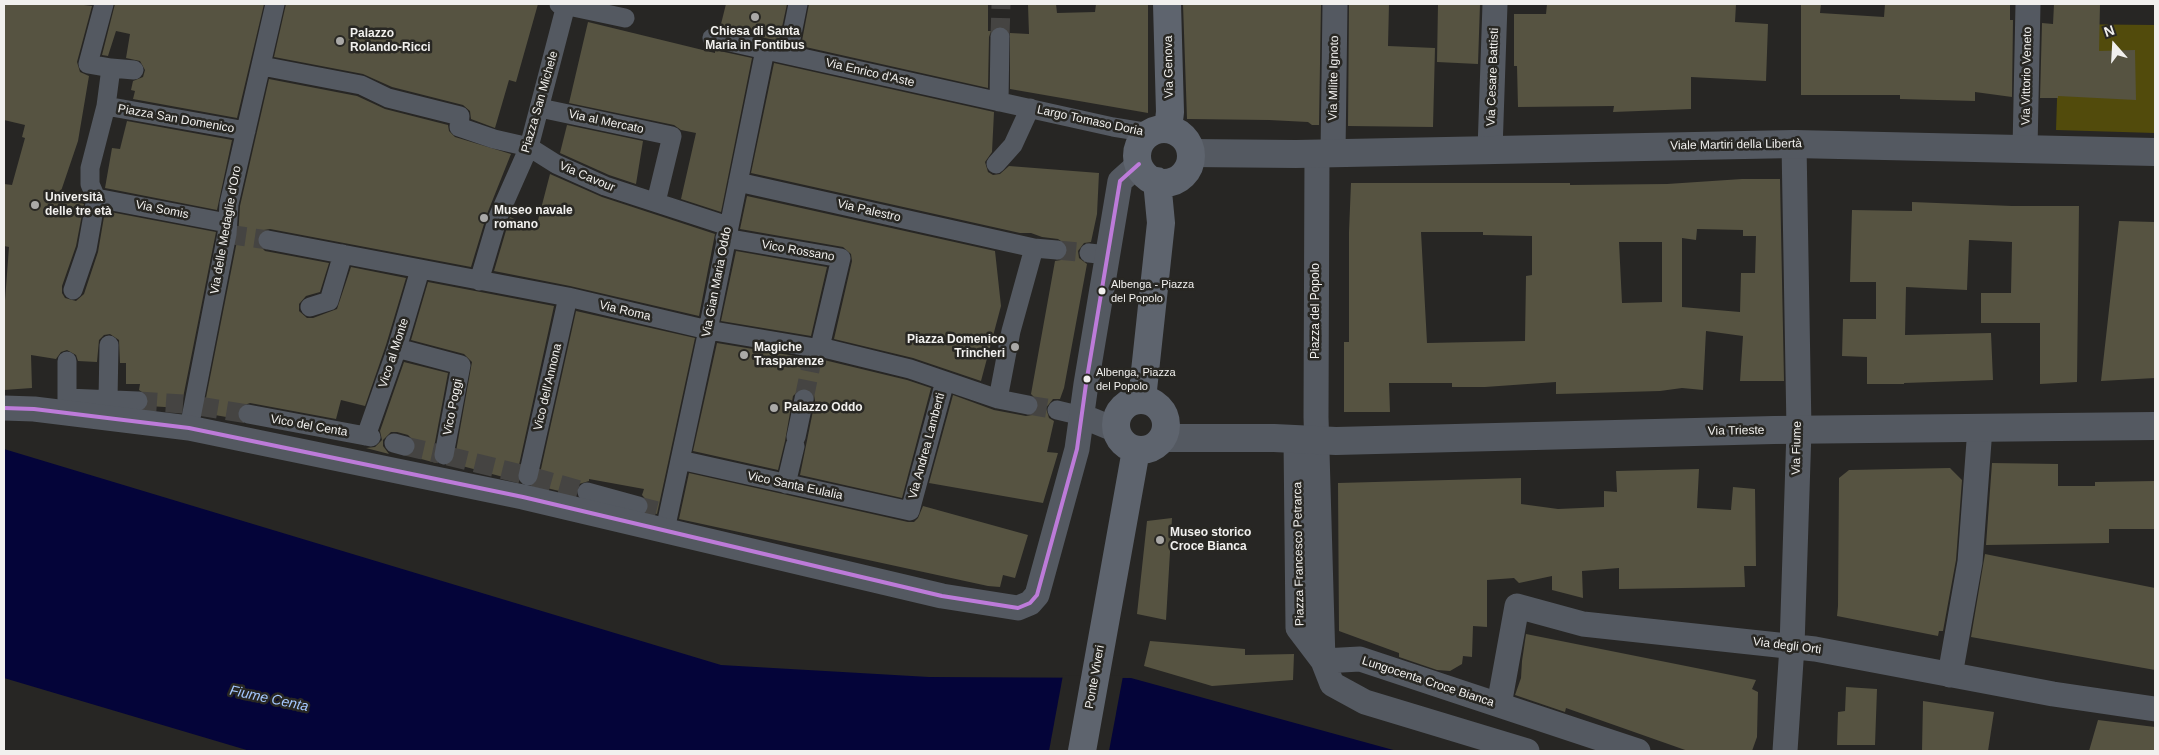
<!DOCTYPE html>
<meta charset="utf-8">
<style>
body{margin:0}
#map{position:relative;width:2159px;height:755px;overflow:hidden;background:#272624;font-family:Arial,sans-serif}
canvas{display:block}
.frame{position:absolute;inset:0;border:5px solid #f1f0ee;pointer-events:none}
.north{position:absolute;left:2089px;top:20px;width:50px;height:50px;-webkit-text-stroke:4px #282723;paint-order:stroke;rotate:341deg;font-size:14px;font-weight:700;line-height:20px;text-align:center;color:#f1f0ee}
.north::after{content:'';display:block;margin:auto;width:18px;height:22px;background:#f1f0ee;clip-path:polygon(50% 0,100% 100%,50% 72%,0 100%)}
</style>
<div id="map">
<canvas width="2159" height="755"></canvas>
<div class="frame"></div>
<div class="north">N</div>
</div>
<script>
const ctx = document.querySelector('canvas').getContext('2d');
ctx.lineJoin = 'round';
function paint(path, color) { ctx.fillStyle = color; ctx.fill(path, 'evenodd'); }
function trace(path, color, width, dash) { ctx.strokeStyle = color; ctx.lineWidth = width; ctx.lineCap = dash ? 'butt' : 'round'; ctx.setLineDash(dash || []); ctx.stroke(path); }
function drawText(font, color, halo, rows, align = 'center') {
  ctx.font = font + ' Arial,sans-serif'; ctx.lineWidth = 5; ctx.setLineDash([]); ctx.textBaseline = 'middle'; ctx.strokeStyle = halo; ctx.fillStyle = color; for (const [text, x, y, turn = 0] of rows) {
    ctx.save(); ctx.translate(x, y); ctx.rotate((+turn || 0) * Math.PI / 180); ctx.textAlign = isNaN(turn) ? turn : align; if (halo) ctx.strokeText(text, 0, 0); ctx.fillText(text, 0, 0); ctx.restore();
  }
}
paint(new Path2D(`
 M2056,24L2155,25V133L2056,130L2059,40Z`), '#524b0c');
paint(new Path2D(`
 M4,449L721,665L929,677L1131,678L1397,751H250L4,678Z`), '#040439');
paint(new Path2D(`
 M1063,675L1123,676L1109,751H1049Z`), '#272624');
paint(new Path2D(`
 M4,4H76L92,6L77,62L80,72L89,76L78,141L59,197L84,204L76,246L62,286V293L65,298L76,301L84,294L98,252L105,211L216,232L181,408L148,406V396L139,390L140,384H126V363H120L119,340L110,334L104,335L99,340L97,362L78,361L76,355L67,350L61,352L56,359L31,355L32,388L4,390V314L9,247L4,246V184L12,185L25,138L22,137L25,125L4,120Z
 M115,4H264L237,118L133,99L135,91L131,90L133,81L143,77L145,70L140,61L126,58L130,34L116,31L108,56L102,55Z
 M286,4H538L516,82L509,80L495,128L471,119L470,111L463,105L392,87L363,74L274,57Z
 M726,4H787L779,41L720,28Z
 M809,4H988V31H991L989,37L988,88L801,46Z
 M1056,4L1057,13L1095,12L1096,4H1148V113L1010,89V33L1029,34L1028,5Z
 M1183,4H1321L1319,125H1312L1308,122L1269,120L1187,119Z
 M1349,4H1389L1388,46L1435,48L1433,127L1348,126Z
 M1438,4H1480L1478,64L1437,62Z
 M1547,4H1736L1735,22L1768,24L1766,81L1691,77V109L1613,112L1614,106L1518,107L1517,66H1514V14H1546Z
 M1801,4H1821L1820,13L1884,17L1885,4H2010V20H2013L2012,97L1975,92V101L1900,99V95H1801Z
 M2054,4H2100L2099,51L2135,50L2136,100L2058,96V98H2040L2042,23L2053,24Z
 M588,22L715,53V50L752,58L721,212L681,199L696,133L681,130L674,125L569,103Z
 M774,63L994,112L992,152L985,162L988,172L993,175L1000,174L1009,166L1099,173L1097,214L1091,242L1084,243L1078,251L1079,258L1087,264L1064,388L1060,399H1053L1046,408L1049,418L1054,421L1047,452L1058,453L1043,503L929,483L953,395L994,410L1026,416L1032,415L1037,412L1039,402L1031,394L1055,261L1061,260L1066,257L1068,250L1067,245L1058,239L1042,237L1031,233H1020L751,173Z
 M269,79L357,96L385,109L448,125L449,131L455,137L511,154L487,214L471,267L270,229L264,230L259,233L257,243L265,251L329,263L320,292L306,296L299,304V311L307,318H313L337,309L351,267L406,278L386,345L365,406L341,400L336,419L250,403L239,407L237,412L238,419L203,413L238,236L240,206Z
 M127,121L232,140L217,210L105,188L112,148L120,149Z
 M567,125L643,141L636,184L609,175L560,153Z
 M550,174L602,197L715,234L699,316L570,286L494,271L510,217L536,228Z
 M1742,179H1780L1784,381H1740L1743,336L1706,331L1703,390L1682,388L1660,391L1556,394V382L1485,387H1452V383H1389L1390,412H1344V342H1349V232L1351,183H1570V185L1667,184ZM1697,229L1743,230V236H1756L1755,273H1741L1740,312L1682,307V238L1696,240ZM1421,232H1483V235L1532,236V275L1526,276L1525,341L1427,343ZM1619,242H1662V302L1622,303Z
 M747,196L995,251L1001,306L981,381L913,358L834,339L852,261L851,254L843,247L740,229Z
 M1912,202L2012,206H2079L2077,382L2040,384V323H1981V293H2011L2012,242L1969,240L1967,290L1906,287L1905,335L1991,333L1993,380L1904,383V384H1867V357L1842,356L1843,319H1876V282H1850L1852,210L1912,211Z
 M2119,221L2155,222V378L2101,381Z
 M736,251L827,267L811,336L721,321Z
 M428,282L554,306L517,474L518,481L451,463L455,457L472,362L464,354L411,340Z
 M576,311L695,338L657,514L647,512L649,503L642,495L644,489L589,479V481L579,484L576,495L534,485L539,478Z
 M717,343L813,359H820L907,380L931,388L902,498L800,475L815,401L814,395L807,388L800,389L793,396L785,441L778,470L693,451Z
 M404,362L448,373L433,453L436,463L410,456L416,449V443L408,435L397,432H391L383,440V446L389,454L366,448L375,447L382,440L380,431Z
 M1992,463L2058,464V486H2095V482L2155,481V529H2109V543L1986,545Z
 M1950,468L1962,480L1956,560L1943,631H1939L1938,636L1837,616L1838,606L1839,478L1849,470Z
 M1699,469L1697,508L1731,510L1733,487L1755,489L1756,566H1744L1745,587L1619,589V568L1582,571L1583,598L1552,590V576L1519,583L1514,578L1487,580V627L1473,626L1472,657L1463,656L1462,664L1450,671L1437,670L1399,657V653L1339,631L1338,483L1521,478V504L1558,509L1604,507V491L1617,492L1616,471Z
 M689,473L908,522H914L918,518L923,506L1028,535L1015,578L1003,575L1000,587L988,586L679,519Z
 M1172,518L1166,620L1137,614L1147,521Z
 M1985,554L2155,588V670L1971,637Z
 M1526,634L1756,680L1752,689L1758,692L1757,737L1752,751H1688L1566,708L1565,712L1515,695L1521,678L1522,661Z
 M1150,641L1245,649V655L1294,654L1293,680L1212,686L1144,666Z
 M1846,687L1877,689L1875,745H1837L1838,712L1845,711Z
 M1923,701L1994,712L1988,751H1922Z
 M2098,720L2155,727V751H2089Z`), '#565341');
trace(new Path2D(`
 M1000,37L1001,4
 M227,234L268,240
 M1057,250L1089,253
 M804,399L812,360
 M138,401L183,404
 M1028,405L1057,410
 M199,406L248,414
 M405,446L440,454
 M448,456L521,474
 M533,477L587,492
 M638,506L662,512`), '#454442', 19, [19, 9]);
trace(new Path2D(`
 M559,4L625,18
 M712,38L1113,127L1150,133
 M788,54L798,4
 M262,66L361,85L388,98L460,116L459,127L494,139L529,147L556,164L605,186L728,226
 M111,68L134,70
 M999,102L1000,37
 M106,106L246,131
 M540,108L672,136L656,202
 M996,164L1013,145L1030,108
 M738,182L1034,248L1057,250
 M96,198L90,184V168L106,106L111,68L88,64L104,4
 M96,198L227,223
 M725,238L841,258L820,347
 M268,240L568,297L708,330L815,348L820,347L910,369L998,399L1028,405
 M1089,253L1108,255
 M479,281L498,217L529,147L566,5
 M73,290L87,249L96,198
 M310,307L329,301L343,254
 M397,348L461,365L444,455
 M67,361V403
 M67,398L138,401
 M998,399L1011,331L1034,248
 M108,400L109,345
 M1057,410L1082,416
 M248,414L371,437
 M189,428L227,234L229,204L275,4
 M366,436L397,348L420,270
 M796,437L804,399
 M394,443L405,446
 M680,460L910,511L945,381
 M528,476L568,297
 M786,484L795,446
 M587,492L638,506
 M665,530L708,330L765,50`), '#545961', 19);
trace(new Path2D(`
 M2025,149L2028,4
 M1490,150L1495,4
 M1317,153L1316,417L1323,661
 M1333,153L1335,4
 M4,408L34,409L189,428L523,497L942,596L1018,608L1030,603L1037,595L1077,449L1086,384L1120,181L1139,164
 M1082,416L1116,430
 M1296,439L1298,628L1323,661L1332,684L1365,702L1527,751
 M1323,661L1360,659L1638,751
 M1950,675L1970,562L1980,428
 M1499,705L1517,606L1583,624L1815,649L2053,694L2155,709
 M1785,751L1792,646L1799,430L1794,144`), '#545961', 25);
trace(new Path2D(`
 M1191,153L1296,154L1794,144L2155,152
 M1163,438H1274L1336,441L1774,430L2155,426`), '#545961', 28);
trace(new Path2D(`
 M1167,4L1170,112L1168,129
 M1137 156a27 27 0 1 1 54 0a27 27 0 1 1-54 0Z
 M1142,399L1161,223L1157,181
 M1116 425a25 25 0 1 1 50 0a25 25 0 1 1-50 0Z
 M1082,751L1136,450`), '#5e646e', 28);
trace(new Path2D(`
 M4,408L34,409L189,428L523,497L942,596L1018,608L1030,603L1037,595L1077,449L1086,384L1120,181L1139,164`), '#bd7bd9', 4);
for (const [x, y, r, color] of [
 [755,17,5,"#aaa9a7"],
 [340,41,5,"#aaa9a7"],
 [35,205,5,"#aaa9a7"],
 [484,218,5,"#aaa9a7"],
 [1102,291,4.5,"#f1f0ee"],
 [1015,347,5,"#aaa9a7"],
 [744,355,5,"#aaa9a7"],
 [1087,379,4.5,"#f1f0ee"],
 [774,408,5,"#aaa9a7"],
 [1160,540,5,"#aaa9a7"]
]) { const dot = new Path2D(); dot.arc(x, y, r, 0, 2 * Math.PI); ctx.fillStyle = color; ctx.fill(dot); trace(dot, '#282723', 2); }
drawText('11px', '#f1f0ee', '#282723', [
 ["Albenga - Piazza",1111,285],
 ["del Popolo",1111,299],
 ["Albenga, Piazza",1096,373],
 ["del Popolo",1096,387]
], 'left');
drawText('bold 12px', '#f1f0ee', '#282723', [
 ["Chiesa di Santa",755,32,"center"],
 ["Maria in Fontibus",755,46,"center"],
 ["Palazzo",350,34],
 ["Rolando-Ricci",350,48],
 ["Università",45,198],
 ["delle tre età",45,212],
 ["Museo navale",494,211],
 ["romano",494,225],
 ["Piazza Domenico",1005,340,"right"],
 ["Trincheri",1005,354,"right"],
 ["Magiche",754,348],
 ["Trasparenze",754,362],
 ["Palazzo Oddo",784,408],
 ["Museo storico",1170,533],
 ["Croce Bianca",1170,547]
], 'left');
drawText('12px', '#f1f0ee', '#282723', [
 ["Via Genova",1169,67,-91],
 ["Via Enrico d'Aste",870,73,13],
 ["Via Vittorio Veneto",2027,76,-89],
 ["Via Cesare Battisti",1493,77,-88],
 ["Via Milite Ignoto",1334,78,-89],
 ["Piazza San Michele",540,102,-74],
 ["Piazza San Domenico",176,119,10],
 ["Largo Tomaso Doria",1090,121,12],
 ["Via al Mercato",606,122,12],
 ["Viale Martiri della Libertà",1736,145,-1],
 ["Via Cavour",587,177,23],
 ["Via Somis",162,210,11],
 ["Via Palestro",869,211,13],
 ["Via delle Medaglie d'Oro",226,230,-80],
 ["Vico Rossano",798,251,10],
 ["Via Gian Maria Oddo",717,282,-79],
 ["Via Roma",625,311,13],
 ["Piazza del Popolo",1316,311,-90],
 ["Vico al Monte",394,353,-72],
 ["Vico dell'Annona",548,387,-77],
 ["Vico Poggi",453,407,-79],
 ["Vico del Centa",309,426,10],
 ["Via Trieste",1736,431,-1],
 ["Via Andrea Lamberti",927,446,-75],
 ["Via Fiume",1797,448,-89],
 ["Vico Santa Eulalia",795,486,12],
 ["Piazza Francesco Petrarca",1299,554,-91],
 ["Via degli Orti",1787,646,7],
 ["Ponte Viveri",1095,677,-80],
 ["Lungocenta Croce Bianca",1428,682,18]
]);
drawText('italic 14px', '#a5c8fe', '#282723', [
 ["Fiume Centa",269,699,12]
]);
</script>
